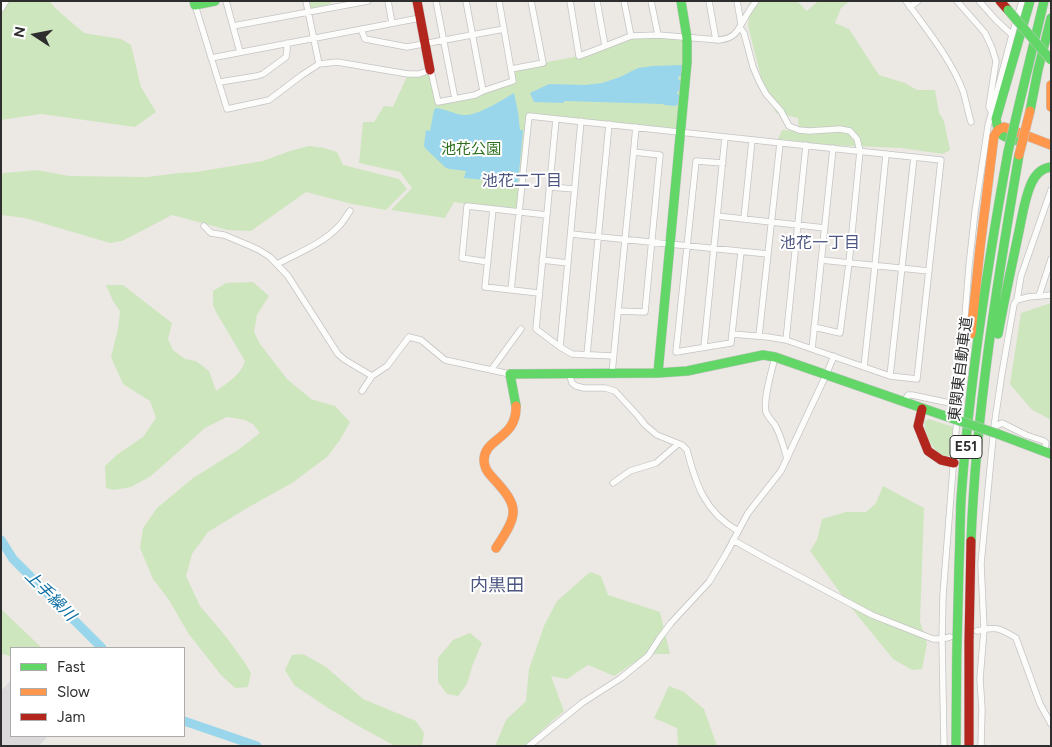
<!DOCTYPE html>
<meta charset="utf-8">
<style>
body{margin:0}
#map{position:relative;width:1052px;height:747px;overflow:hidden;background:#ece8e4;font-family:Figtree,sans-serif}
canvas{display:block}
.frame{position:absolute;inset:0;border:2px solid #2e2e2e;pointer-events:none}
.legend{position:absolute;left:10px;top:647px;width:175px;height:90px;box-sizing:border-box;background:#fff;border:1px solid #ababab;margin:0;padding:6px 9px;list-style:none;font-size:15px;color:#2e2e2e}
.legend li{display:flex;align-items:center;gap:10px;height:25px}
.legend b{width:25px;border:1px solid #ababab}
.north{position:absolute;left:10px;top:10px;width:50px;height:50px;-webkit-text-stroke:4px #fff;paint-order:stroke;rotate:281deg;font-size:14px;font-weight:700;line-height:20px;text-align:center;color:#2e2e2e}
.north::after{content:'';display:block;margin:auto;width:18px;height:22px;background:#2e2e2e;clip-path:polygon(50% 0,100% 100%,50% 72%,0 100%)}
</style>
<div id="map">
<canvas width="1052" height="747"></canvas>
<div class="frame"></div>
<ul class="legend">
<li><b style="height:6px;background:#63d668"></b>Fast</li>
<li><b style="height:6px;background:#ff974d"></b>Slow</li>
<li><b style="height:6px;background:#b3261e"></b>Jam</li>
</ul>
<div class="north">N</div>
</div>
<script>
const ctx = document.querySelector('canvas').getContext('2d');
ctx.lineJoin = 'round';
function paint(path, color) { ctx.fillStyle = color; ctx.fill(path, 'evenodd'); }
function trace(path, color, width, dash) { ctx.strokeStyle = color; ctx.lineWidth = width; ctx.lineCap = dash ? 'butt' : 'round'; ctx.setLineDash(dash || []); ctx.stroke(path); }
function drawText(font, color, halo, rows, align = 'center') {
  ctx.font = font + ' Figtree,"Noto Sans JP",sans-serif'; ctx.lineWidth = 4; ctx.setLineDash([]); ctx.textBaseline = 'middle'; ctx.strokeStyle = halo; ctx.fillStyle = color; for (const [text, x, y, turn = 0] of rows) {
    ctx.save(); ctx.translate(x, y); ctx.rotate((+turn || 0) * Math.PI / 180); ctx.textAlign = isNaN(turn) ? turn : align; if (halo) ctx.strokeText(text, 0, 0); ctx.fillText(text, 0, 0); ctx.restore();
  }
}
paint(new Path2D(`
 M11,680V736H48L39,746H1V691Z`), '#dcd9db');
paint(new Path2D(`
 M1,1H50L55,8L84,33L121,39L131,45L141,87L156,112L135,127L41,114L1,120Z
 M308,1H331V4L309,9Z
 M750,1H797L807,11L818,1H850L841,8L835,23L849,29L879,75L905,83L917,90H935L939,113L944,121L950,150L943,154L901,148L829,145L778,139L782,130L799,131L798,118L776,113L763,85L748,26Z
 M631,36L687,38L680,132L529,116L520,212L454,202L445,218L391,210L412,188L400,172L359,163L363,122H374L384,106L393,107L408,74L431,71L437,99H455L513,81L511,69L579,56Z
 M309,146L324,148L337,152L343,165L399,179L407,189L386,210L352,204L306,192L251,231L228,230L172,215L122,241L110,243L25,218L1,215V174L5,173L37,170L69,176L147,177L179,173L196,172L263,161L290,151Z
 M253,282L269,296L257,315L254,332L260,344L287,379L311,399L335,406L350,422L340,440L327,457L292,483L247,508L208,532L192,554L186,576L200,606L227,638L245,663L251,673L248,687L235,688L221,675L188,633L169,600L153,579L140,548L143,528L157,508L193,478L238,450L260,433L253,424L245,420L227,417L205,428L151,476L131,487L114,490L106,488L105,466L118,454L143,437L156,418L150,401L123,384L111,357L118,329L120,311L113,301L106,285H123L172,323L168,339L173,350L185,359L196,361L209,371L216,391C227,383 241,375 245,361L216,312L213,305V291L226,283Z
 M1051,303V420L1031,409L1010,384L1021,313Z
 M929,419L953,427L952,443L950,456L943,457C931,447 925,436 924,421Z
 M883,486L924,508L920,621L927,644L922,669L912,670L893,659L849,605L810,551L817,540L822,519L846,512H866L876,503Z
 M590,572L601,576L608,595L660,612L670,654H647L614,676L588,665L567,679L551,676L564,711L524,746H495L506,720L526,701L529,669L544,626L557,601Z
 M1,609L42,648H11V656L1,654Z
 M470,633L482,643L473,664L467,684L458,696L447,694L438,682V658L453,640Z
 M303,654L326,667L363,699L416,721L424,733L422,746H395L362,728L328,708L294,685L285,670L292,655Z
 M669,686L684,692L704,709L717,746H678L677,728L654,718Z`), '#cee6be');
paint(new Path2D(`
 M682,65L681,76H679L678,79L681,81L680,90L677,92V94L680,95L679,104L675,106L664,105L663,104L565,101L563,103L534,102L530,93L549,84L585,85L602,83L620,77L638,68L653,66Z
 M514,93L518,112L520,130H523L518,183L464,178L466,171L450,169L446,168L425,148L424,145L426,130L430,131L434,110L436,108C446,109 454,114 463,115C478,116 500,101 514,93Z`), '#99d6ec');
trace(new Path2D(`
 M1,540L13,559L102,648
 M184,721L257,746`), '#99d6ec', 9);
const street = new Path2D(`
 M226,1L240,52
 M306,1L319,64
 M388,1L392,23
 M436,1L455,99
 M466,1L483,91
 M570,1L579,56L590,52L631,36L658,35L719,40C736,38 737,31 745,18C748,12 752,7 756,1
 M597,1L605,46
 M624,1L631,36
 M651,1L658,35
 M709,1L716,40
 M737,1L741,24
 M906,1C926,29 951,59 963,91C966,101 968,112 971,122
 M957,1L985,33L992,48L996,61L989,107L992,113
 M979,1L996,20L1012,35
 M195,5L227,109L269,100L302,75L319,64L337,62L408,74H419L430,70L431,71L438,102L475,95L483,91L513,81L499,1
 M910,7L918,1
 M1,9L6,1
 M233,26L368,1
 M740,28L744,33L753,67L759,81L766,94L781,111L789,126L799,130L809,131L840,129L850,131L857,139L860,151L849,263L840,333L814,327
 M361,29L365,39L407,47L504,29
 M211,58L420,18
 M511,69L543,63L531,1
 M220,82L257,76L263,74L286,57L287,50V43
 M556,119L536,329L560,347L572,354L613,356
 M723,163L696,161L676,352L731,343L741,252
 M549,187L575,189
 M493,209L485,287L539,293
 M717,216L825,228
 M744,219L752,140
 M204,226L211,233L224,235L248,245L259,250L270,257L288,276L338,354L345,360L372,376
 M571,234L768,254
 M542,260L568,263
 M821,260L929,271
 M488,262L462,258L467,206L547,215
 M277,264C298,253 322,244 338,227C343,223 346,216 350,211
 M511,290L529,116L941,160L917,379L890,376L786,340L768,337L732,334
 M1039,296L1051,259
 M1017,300L1021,276L1051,190
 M618,311L645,312L660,155L634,152
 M759,336L780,143
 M786,340L806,145
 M560,347L581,121
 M704,347L725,137
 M812,349L833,148
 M587,355L609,124
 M775,357C772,370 763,399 766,412C768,417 772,421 775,425C781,436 784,447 787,459
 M864,367L875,265L886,154
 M491,370L521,329
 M569,373L572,383L576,386L584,388H605L615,391L638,416L645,425L657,435L682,445L687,450C696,485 705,512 738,531
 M612,373L636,127
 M890,376L914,157
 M362,391L372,376L387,366L409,337L421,340L445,360L510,374
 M904,402L908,395H912L959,405
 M994,427L1002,423L1026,435L1044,441L1046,443L1044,452
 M613,483L630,471L656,463L678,444
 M733,540L765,558L872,615L933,639H942L950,637
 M977,631C995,626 1000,628 1016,638L1040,704L1051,724
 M529,746L582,703L621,678L648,656L659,639L671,623L709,582L726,554L748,513L781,471L826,375L834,356
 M944,746L942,639L943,595L969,266L975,212L988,126L1012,35L1022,1
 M981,746L982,709L980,679L984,629L981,564L994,427L1002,373L1014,304L1017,300L1028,297L1051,295`);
const fast = new Path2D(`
 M194,1L195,5L215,1
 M1018,109L1044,1
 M1030,111L1038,70L1051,18
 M1019,141C1002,136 999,138 996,119L1030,1
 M998,334C1004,301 1011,269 1018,236C1022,218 1024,200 1031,184C1035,175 1042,168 1051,167
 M658,373L687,62V38L681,1
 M516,406L510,374L658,373L687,371L763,355L775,357L948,417
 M998,434L1051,454
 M971,541C976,411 997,283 1019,155
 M956,746C956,685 957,625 959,565C960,543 960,522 961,500C969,383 987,267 1008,152`);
const slow = new Path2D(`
 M1051,85V107
 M971,334L980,248L994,136L998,130L1004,127L1051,145
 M496,548C518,514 521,508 492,477C488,473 484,467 484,460C484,438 517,439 516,406`);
const jam = new Path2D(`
 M417,1L430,70
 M1000,1L1008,10
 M922,409L918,426L928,451L941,460L954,463
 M969,746V642L971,541`);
trace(street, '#c5c4c5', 7);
trace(fast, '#c5c4c5', 10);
trace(slow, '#c5c4c5', 10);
trace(jam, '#c5c4c5', 10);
trace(street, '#fcfcfb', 5.5);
trace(fast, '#63d668', 9);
trace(slow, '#ff974d', 9);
trace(jam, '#b3261e', 9);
const fastBridge = new Path2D(`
 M1008,10L1051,60
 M1008,152L1018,109
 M948,417L998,434`);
const slowBridge = new Path2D(`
 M1019,155L1030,111`);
trace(fastBridge, '#c5c4c5', 10, []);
trace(slowBridge, '#c5c4c5', 10, []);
trace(fastBridge, '#63d668', 9);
trace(slowBridge, '#ff974d', 9);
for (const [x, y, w] of [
 [966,447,32]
]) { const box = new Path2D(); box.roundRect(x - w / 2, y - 11.5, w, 23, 4); ctx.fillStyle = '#fff'; ctx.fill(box); trace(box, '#2e2e2e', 1); }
drawText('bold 14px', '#2e2e2e', null, [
 ["E51",966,447]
]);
drawText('15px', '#2c6e1b', '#fff', [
 ["池花公園",471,150]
]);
drawText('15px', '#2e2e2e', '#fff', [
 ["東関東自動車道",961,369,-83]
]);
drawText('16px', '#4d5680', '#fff', [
 ["池花二丁目",522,181],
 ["池花一丁目",820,243]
]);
drawText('italic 16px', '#0d6fa3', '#fff', [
 ["上手繰川",50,596,45]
]);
drawText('18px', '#4d5680', '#fff', [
 ["内黒田",497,586]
]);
</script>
